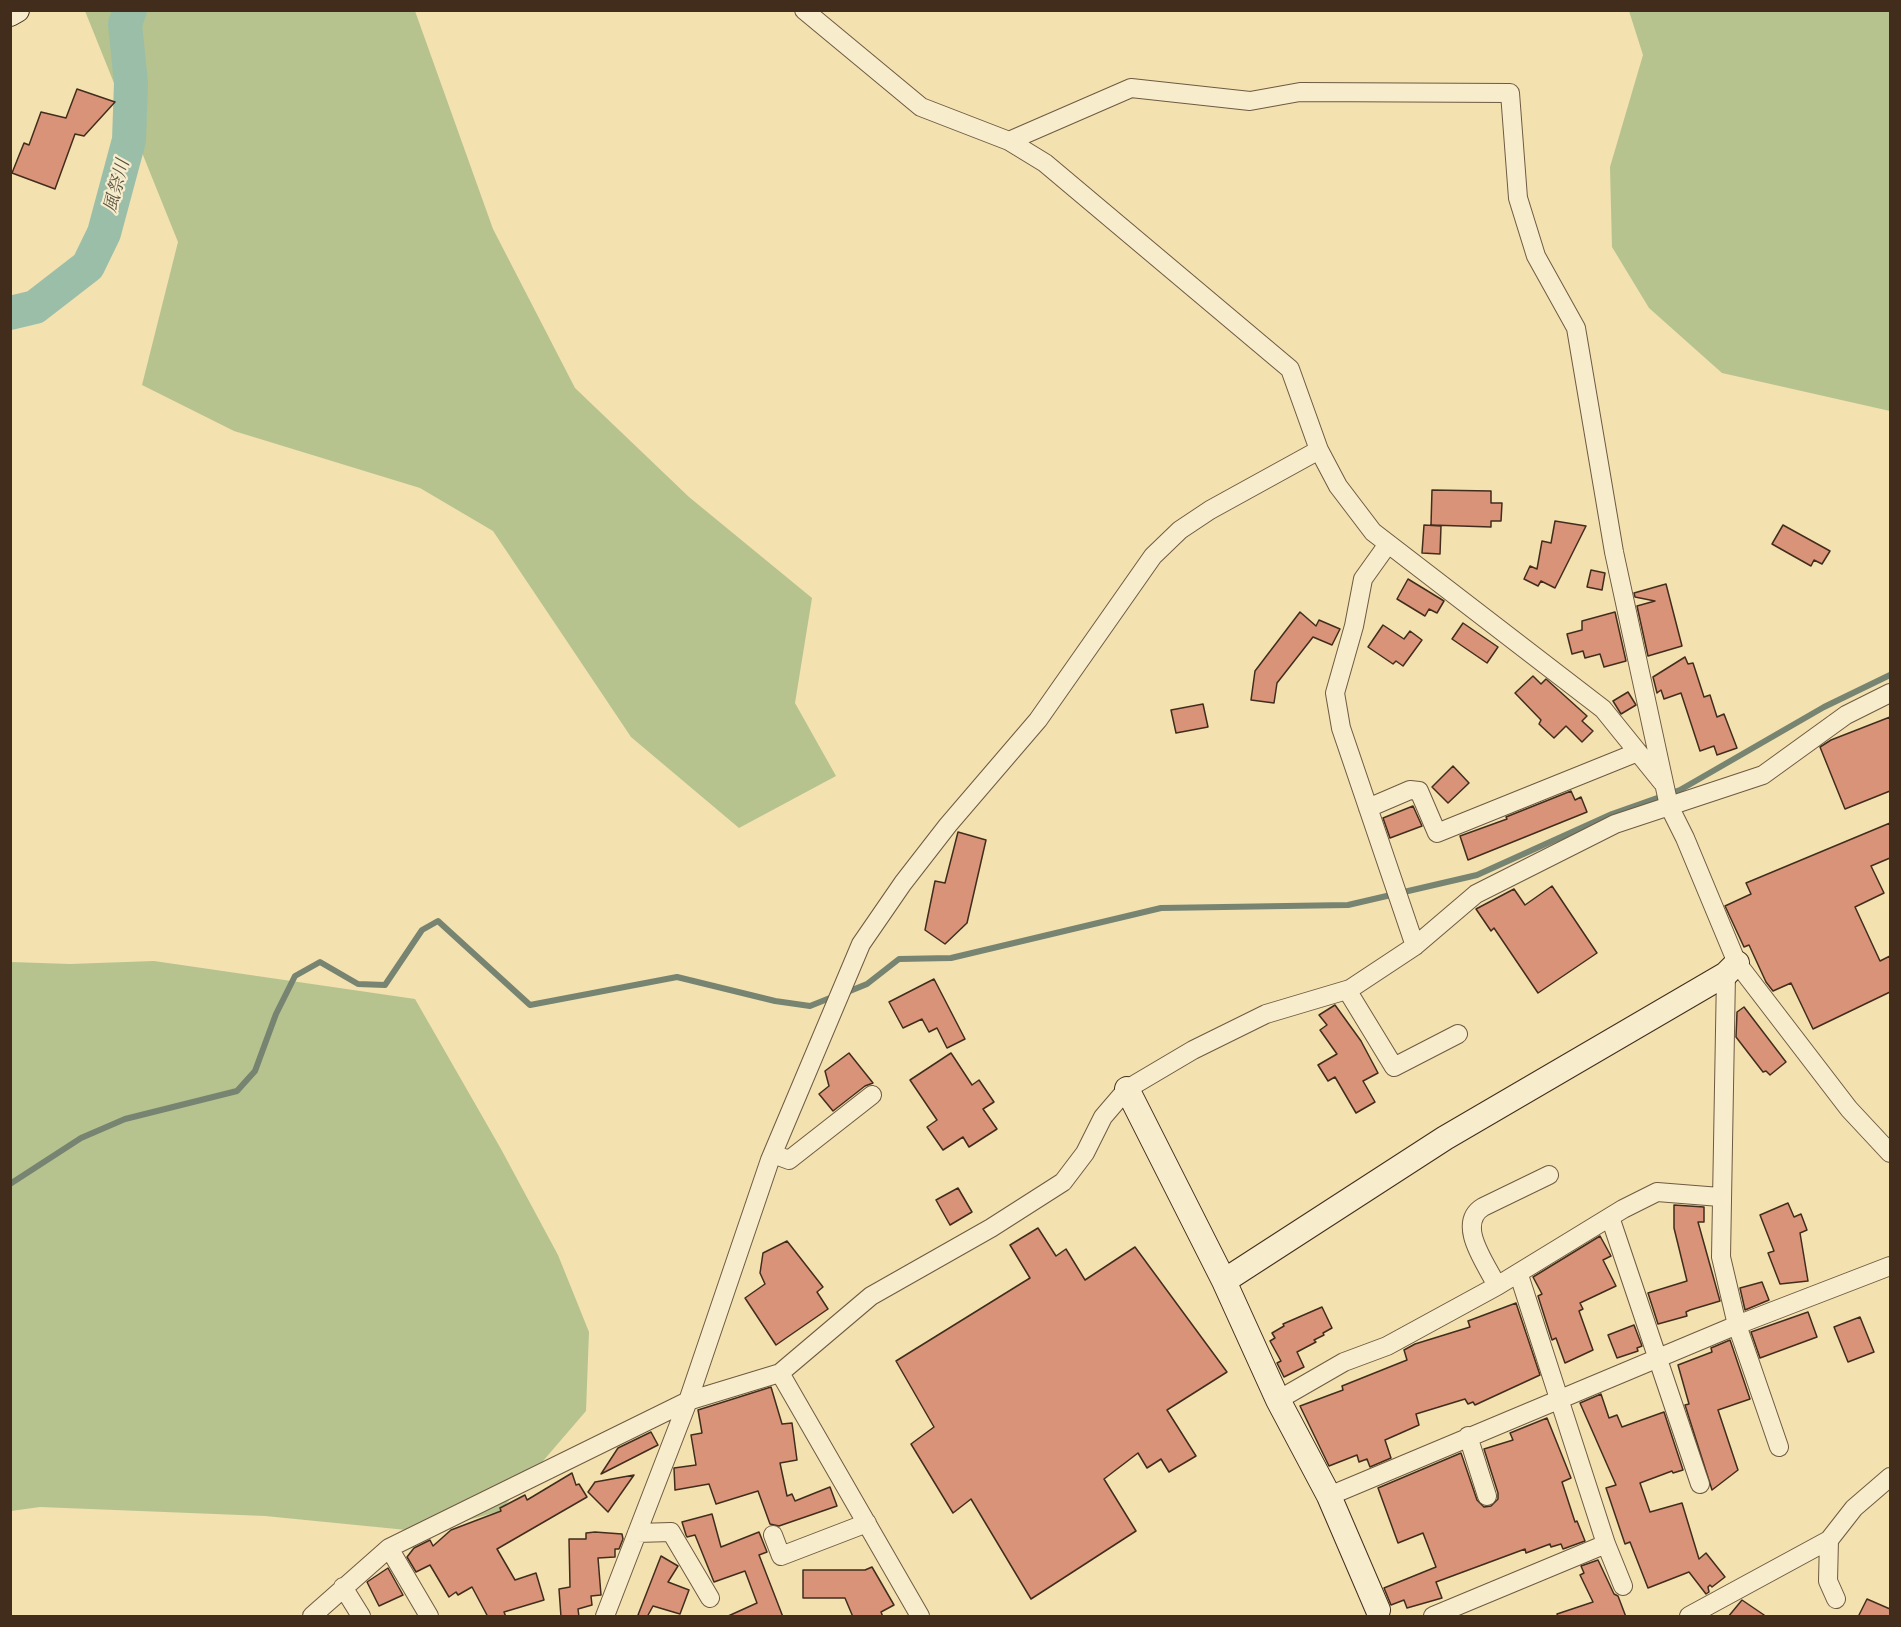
<!DOCTYPE html>
<meta charset="utf-8">
<style>
body{margin:0}
#map{position:relative;width:1901px;height:1627px;overflow:hidden;background:#f3e1b0;font-family:"Libre Caslon Text",serif}
canvas{display:block}
.frame{position:absolute;inset:0;border:12px solid #422d1d;pointer-events:none}
</style>
<div id="map">
<canvas width="1901" height="1627"></canvas>
<div class="frame"></div>
</div>
<script>
const ctx = document.querySelector('canvas').getContext('2d');
ctx.lineJoin = 'round';
function paint(path, color) { ctx.fillStyle = color; ctx.fill(path, 'evenodd'); }
function trace(path, color, width, dash) { ctx.strokeStyle = color; ctx.lineWidth = width; ctx.lineCap = dash ? 'butt' : 'round'; ctx.setLineDash(dash || []); ctx.stroke(path); }
function drawText(font, color, halo, rows, align = 'center') {
  ctx.font = font + ' "Libre Caslon Text","Noto Serif JP",serif'; ctx.lineWidth = 4.5; ctx.setLineDash([]); ctx.textBaseline = 'middle'; ctx.strokeStyle = halo; ctx.fillStyle = color; for (const [text, x, y, turn = 0] of rows) {
    ctx.save(); ctx.translate(x, y); ctx.rotate((+turn || 0) * Math.PI / 180); ctx.textAlign = isNaN(turn) ? turn : align; if (halo) ctx.strokeText(text, 0, 0); ctx.fillText(text, 0, 0); ctx.restore();
  }
}
paint(new Path2D(`
 M85,11H415L493,229L575,388L689,497L812,598L795,703L836,776L739,828L631,737L493,531L420,488L234,431L142,385L178,242Z
 M1629,11H1890V411L1722,373L1649,308L1612,247L1610,167L1643,55Z
 M154,961L415,999L501,1149L558,1255L589,1332L586,1411L500,1511L427,1532L265,1516L40,1507L11,1511V962L70,964Z`), '#b6c38e');
trace(new Path2D(`
 M845,993L867,984L899,959L951,958L1161,908L1348,905L1477,875L1612,814L1680,790L1824,707L1890,675
 M10,1184L81,1138L125,1119L237,1091L255,1071L276,1014L295,976L320,962L358,984L385,985L422,930L438,921L530,1005L677,977L775,1001L810,1006L835,996`), '#778471', 6);
trace(new Path2D(`
 M10,313L35,307L88,266L104,233L129,140L131,83L125,24L130,10`), '#9bbea9', 34);
const building = new Path2D(`
 M77,89L115,102L84,136L75,134L55,189L12,173L24,143L29,145L41,112L66,118Z
 M1432,490L1491,491V503H1502L1501,521H1491V527L1431,525Z
 M1555,521L1586,526L1555,588L1541,581L1538,586L1524,579L1530,566L1537,569L1542,541L1551,543Z
 M1424,525L1441,526L1440,554L1422,553Z
 M1783,525L1830,551L1822,564L1814,560L1811,566L1772,544Z
 M1591,570L1605,573L1602,590L1587,587Z
 M1408,579L1444,601L1437,613L1429,609L1425,616L1397,599Z
 M1666,584L1682,646L1648,656L1637,606L1655,601L1635,597L1634,593Z
 M1300,612L1316,626L1319,620L1340,629L1332,645L1313,637L1277,683L1274,703L1251,700L1255,671Z
 M1615,612L1626,661L1604,667L1600,654L1585,658L1583,651L1572,654L1567,634L1582,630V621Z
 M1463,623L1498,647L1487,663L1452,639Z
 M1383,625L1404,639L1410,631L1422,640L1403,666L1396,661L1393,664L1368,647Z
 M1685,657L1688,664L1693,663L1704,697L1710,695L1717,717L1724,714L1737,748L1717,755L1714,746L1700,751L1681,693L1664,699L1661,690L1657,693L1653,677Z
 M1533,676L1541,684L1546,679L1587,716L1582,721L1593,731L1582,742L1566,726L1554,738L1539,724L1541,720L1515,693Z
 M1628,692L1636,705L1621,714L1613,701Z
 M1203,704L1208,727L1176,733L1171,710Z
 M1890,717V791L1845,809L1820,747L1831,740Z
 M1453,766L1469,783L1448,803L1432,787Z
 M1571,791L1575,800L1581,797L1587,812L1468,860L1460,836L1507,819L1506,817Z
 M1413,806L1422,826L1390,838L1383,818Z
 M1890,823V858L1871,866L1884,893L1855,907L1880,961L1890,956V992L1813,1029L1791,983L1773,991L1766,982L1749,945L1744,947L1725,906L1751,894L1746,883Z
 M958,832L986,840L967,923L945,944L925,930L935,881L945,883Z
 M1552,886L1597,953L1538,993L1494,928L1491,931L1476,909L1514,889L1525,905Z
 M934,979L965,1039L947,1048L937,1028L929,1032L922,1019L903,1028L889,1002Z
 M1335,1005L1361,1041L1378,1073L1363,1081L1375,1102L1356,1113L1335,1077L1328,1081L1318,1065L1337,1054L1320,1030L1327,1025L1319,1015Z
 M1744,1007L1786,1062L1770,1075L1766,1071L1763,1072L1736,1037L1737,1012Z
 M849,1053L873,1083L865,1086L833,1111L819,1094L829,1086L825,1071Z
 M951,1053L972,1085L979,1080L994,1102L983,1109L997,1129L969,1147L963,1137L943,1150L927,1127L937,1120L910,1080Z
 M958,1188L972,1212L950,1225L936,1200Z
 M1788,1203L1794,1217L1801,1214L1807,1230L1800,1233L1808,1281L1780,1284L1768,1253L1774,1251L1760,1215Z
 M1674,1205L1704,1207V1222H1698L1720,1301L1690,1310L1686,1312L1687,1316L1658,1324L1648,1293L1687,1281L1674,1228Z
 M1038,1228L1056,1256L1066,1249L1085,1280L1135,1247L1227,1372L1167,1410L1196,1456L1169,1472L1161,1459L1147,1468L1138,1453L1104,1479L1136,1531L1031,1599L971,1499L953,1513L911,1444L934,1427L896,1361L1030,1278L1010,1245Z
 M1600,1236L1611,1256L1603,1260L1616,1286L1580,1303L1583,1309L1579,1311L1593,1350L1565,1363L1556,1338L1552,1340L1538,1296L1542,1294L1533,1277Z
 M787,1241L823,1287L817,1292L828,1309L776,1345L745,1298L765,1284L760,1273L763,1253Z
 M1762,1282L1769,1300L1745,1310L1740,1288Z
 M1516,1303L1540,1375L1475,1405L1473,1402L1468,1404L1465,1399L1416,1414L1419,1425L1385,1440L1391,1458L1370,1467L1367,1459L1359,1462L1357,1455L1329,1466L1300,1406L1343,1390L1342,1386L1407,1360L1404,1350L1415,1344L1470,1327L1468,1321Z
 M1322,1307L1332,1328L1323,1333L1324,1335L1314,1340L1316,1342L1297,1352L1304,1367L1284,1377L1277,1363L1281,1361L1270,1341L1275,1338L1272,1333L1284,1326L1283,1324Z
 M1808,1312L1817,1337L1760,1358L1751,1332Z
 M1860,1317L1874,1352L1848,1362L1834,1327Z
 M1634,1325L1642,1346L1637,1348L1638,1351L1617,1358L1608,1335Z
 M1730,1340L1750,1399L1718,1410L1738,1470L1712,1490L1685,1405L1689,1404L1678,1365L1712,1352L1711,1348Z
 M771,1387L782,1424L792,1423L797,1460L780,1463L787,1496L792,1494L795,1501L830,1487L837,1506L779,1526L770,1524L758,1491L716,1504L709,1484L675,1490L674,1468L696,1465L691,1435L702,1433L698,1410Z
 M1601,1394L1609,1418L1617,1415L1622,1427L1664,1412L1683,1470L1673,1473L1672,1471L1640,1483L1650,1512L1682,1503L1699,1559L1706,1553L1725,1577L1712,1587L1710,1585L1708,1587L1709,1592L1706,1594L1689,1572L1648,1588L1630,1542L1625,1544L1606,1488L1616,1485L1580,1403Z
 M1547,1418L1571,1478L1562,1482L1575,1522L1577,1521L1585,1541L1563,1549L1561,1544L1551,1547L1550,1544L1526,1553L1525,1549L1436,1582L1442,1598L1407,1608L1404,1600L1391,1605L1384,1588L1436,1567L1423,1533L1398,1543L1378,1488L1461,1453L1477,1500L1484,1507L1491,1506L1498,1499V1493L1484,1449L1513,1440L1510,1433Z
 M651,1432L658,1445L601,1474L618,1448Z
 M572,1473L576,1485L579,1484L587,1497L497,1549L515,1580L536,1573L544,1600L504,1612L506,1617H488L472,1587L458,1595L456,1592L449,1597L430,1565L416,1572L407,1557L414,1548L430,1540L433,1546L451,1530L501,1511L500,1508L525,1495L527,1500Z
 M634,1475L608,1512L588,1492L595,1482Z
 M712,1514L721,1547L759,1532L767,1552L759,1555L783,1617H726L757,1603L745,1571L714,1582L695,1535L687,1537L686,1535L682,1522Z
 M595,1532L622,1534L623,1539L619,1549H615V1557L598,1558L601,1595L591,1596L592,1605L578,1609L579,1617H561L559,1589L570,1587L569,1539H586V1533Z
 M661,1556L678,1566L668,1582L689,1590L680,1614L653,1606L647,1617H642L638,1615Z
 M1598,1560L1614,1594L1618,1596L1626,1617H1558L1557,1614L1593,1602L1580,1575L1584,1573L1581,1566Z
 M872,1567L894,1605L881,1612L883,1617H853L845,1598H803V1570H865Z
 M388,1568L403,1595L379,1606L367,1582Z
 M1867,1599L1890,1609V1617H1858Z
 M1742,1600L1767,1617H1728Z`);
paint(building, '#d89378');
trace(building, '#422d1d', 1.5);
const street = new Path2D(`
 M804,10L921,107L1009,141L1045,163L1290,369L1319,450L1338,486L1373,532L1603,709L1662,782
 M1009,141L1131,88L1250,101L1300,92L1510,93L1518,198L1536,256L1576,328L1614,552L1669,806L1685,838L1737,963L1849,1109L1890,1153
 M1388,544L1363,579L1354,626L1335,693L1341,728L1415,946
 M1368,808L1410,790L1419,791L1437,833L1638,752
 M1726,974L1721,1257L1737,1325L1779,1447
 M1347,990L1394,1067L1458,1034
 M773,1154L789,1160L872,1095
 M1610,1217L1700,1484
 M1519,1275L1606,1544L1623,1586
 M1497,1286C1487,1265 1455,1224 1483,1207L1549,1175
 M780,1373L920,1616
 M1278,1400L1344,1362L1387,1346L1497,1286L1623,1209L1657,1192L1720,1197
 M1468,1436L1487,1496
 M1329,1496L1737,1325L1890,1266
 M637,1533L671,1532L710,1598
 M773,1535L781,1556L867,1523
 M389,1548L429,1616
 M343,1587L361,1616
 M1836,1599L1828,1581L1829,1540L1854,1508L1890,1477
 M312,1616L389,1548L688,1401L780,1373L871,1296L991,1228L1063,1182L1085,1153L1103,1117L1127,1089L1193,1050L1266,1014L1350,989L1415,946L1476,894L1615,824L1763,775L1846,715L1890,693
 M605,1616L688,1401L770,1160L861,944L903,883L948,825L1038,720L1153,556L1180,530L1210,510L1319,450
 M1433,1616L1606,1544
 M1689,1616L1829,1540`);
const secondary = new Path2D(`
 M10,14L17,10
 M1127,1089L1224,1281L1278,1400L1329,1496L1378,1610
 M1224,1281L1445,1138L1726,974L1737,963`);
trace(street, '#6e5a42', 20);
trace(secondary, '#422d1d', 26);
trace(street, '#f7eccc', 18);
trace(secondary, '#f7eccc', 24);
drawText('italic 18px', '#585140', '#f7eccc', [
 ["風祭川",117,186,-75]
]);
</script>
